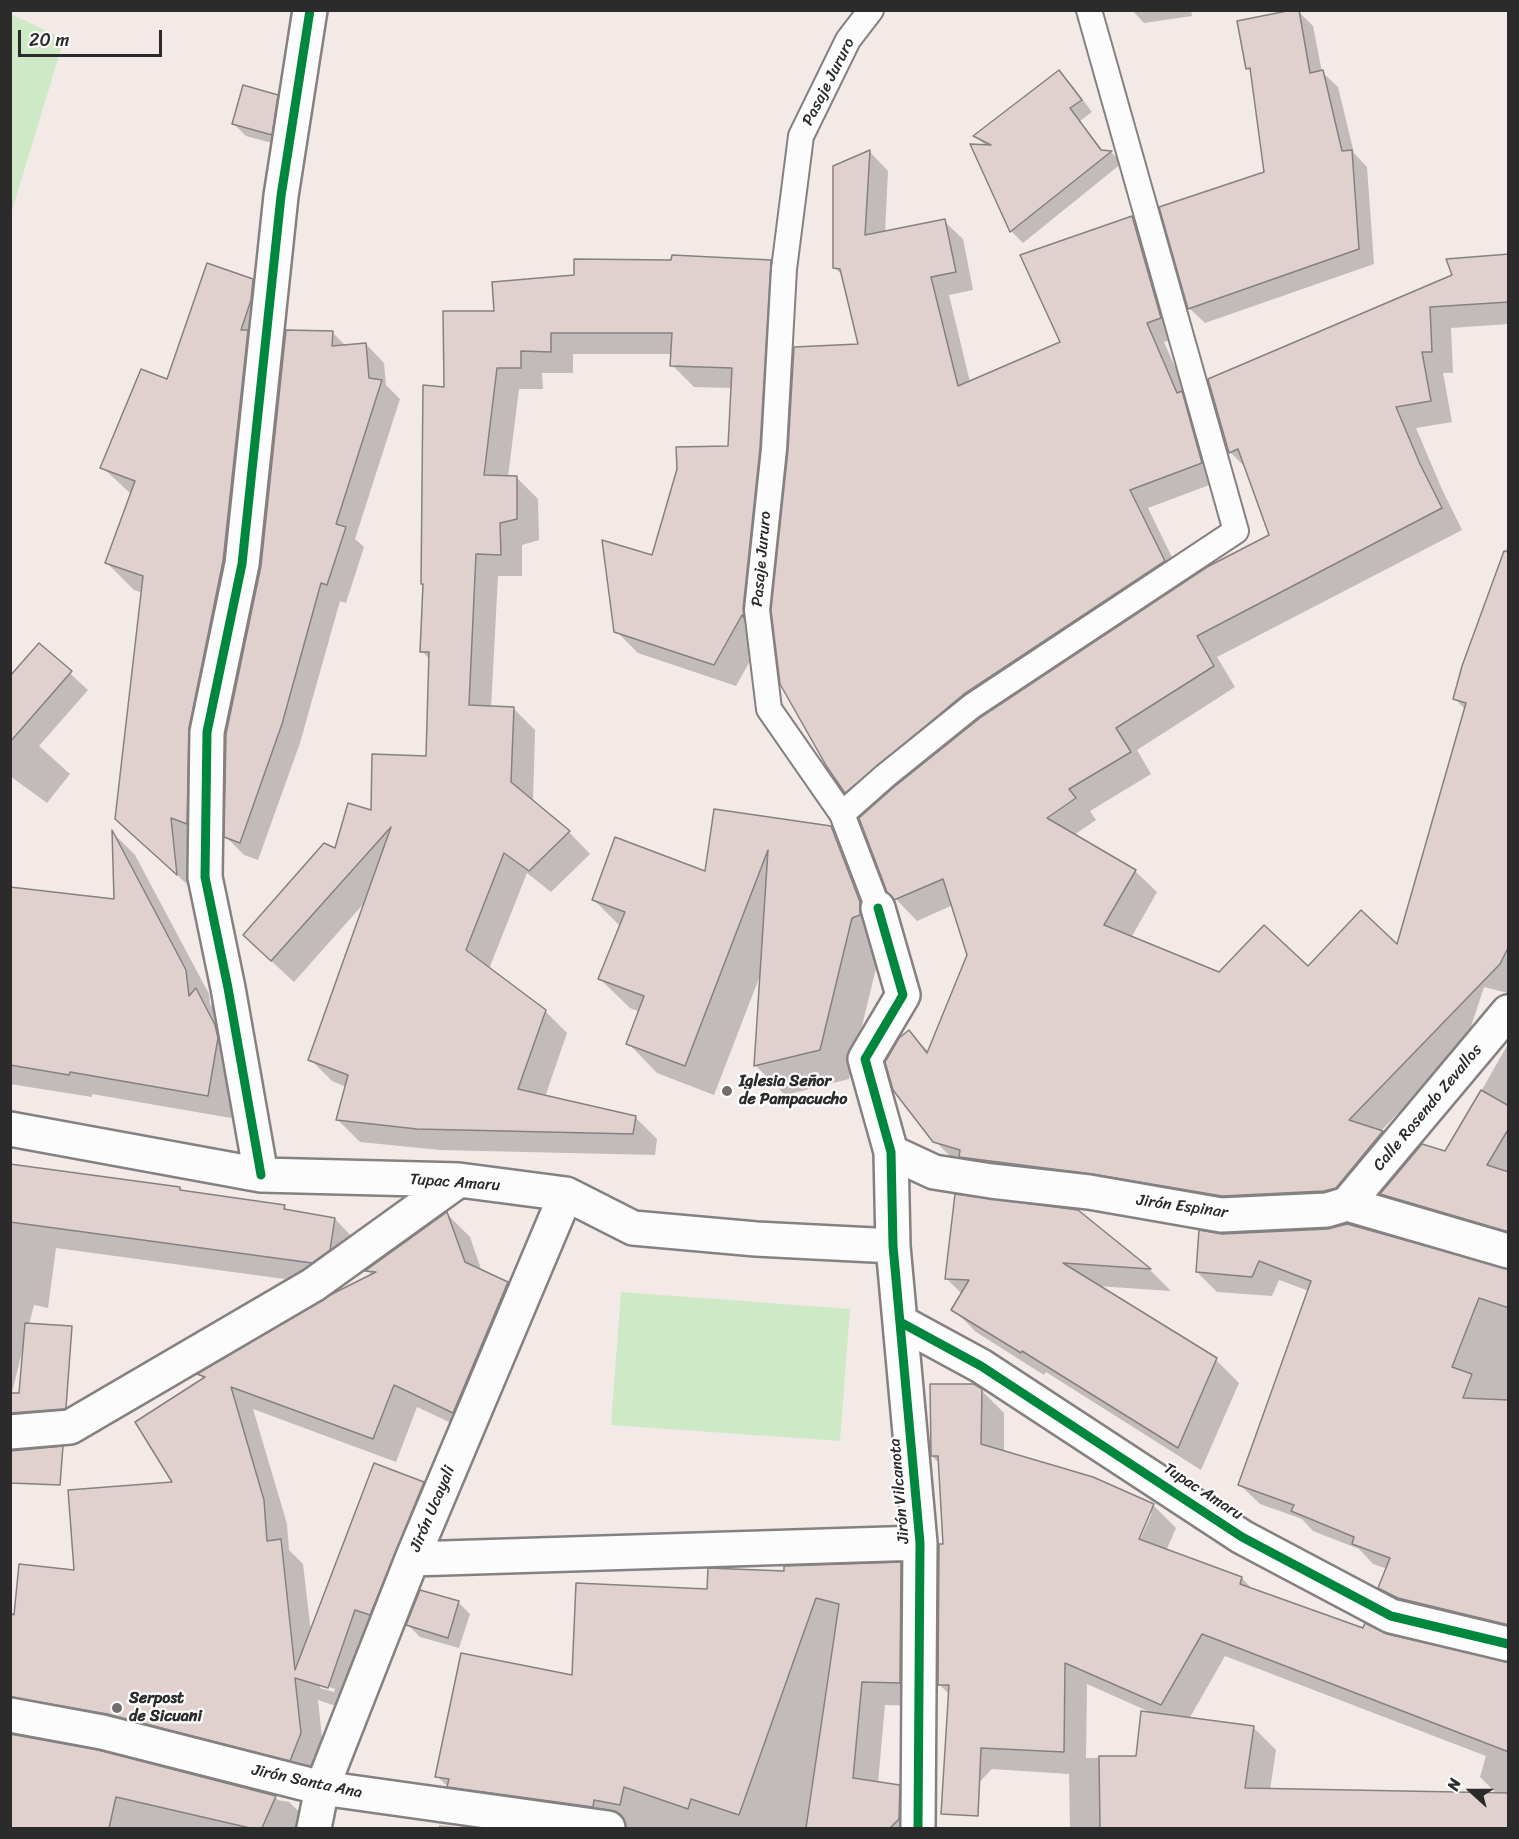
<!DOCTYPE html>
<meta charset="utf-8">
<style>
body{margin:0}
#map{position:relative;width:1519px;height:1839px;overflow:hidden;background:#f3eae8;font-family:Sriracha,sans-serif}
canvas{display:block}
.frame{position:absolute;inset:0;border:12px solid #2b2b2b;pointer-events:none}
.north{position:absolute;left:1441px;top:1761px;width:60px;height:60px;-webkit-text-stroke:4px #fff;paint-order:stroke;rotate:291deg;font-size:16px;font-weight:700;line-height:24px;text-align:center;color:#2b2b2b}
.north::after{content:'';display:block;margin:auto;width:21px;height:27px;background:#2b2b2b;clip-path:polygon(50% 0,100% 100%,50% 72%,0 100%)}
.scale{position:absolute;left:18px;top:30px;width:144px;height:27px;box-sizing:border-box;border:3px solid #2b2b2b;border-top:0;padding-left:8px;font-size:18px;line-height:21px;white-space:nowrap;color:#2b2b2b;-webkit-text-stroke:4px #fff;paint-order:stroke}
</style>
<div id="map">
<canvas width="1519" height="1839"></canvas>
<div class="frame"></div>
<div class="north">N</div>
<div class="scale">20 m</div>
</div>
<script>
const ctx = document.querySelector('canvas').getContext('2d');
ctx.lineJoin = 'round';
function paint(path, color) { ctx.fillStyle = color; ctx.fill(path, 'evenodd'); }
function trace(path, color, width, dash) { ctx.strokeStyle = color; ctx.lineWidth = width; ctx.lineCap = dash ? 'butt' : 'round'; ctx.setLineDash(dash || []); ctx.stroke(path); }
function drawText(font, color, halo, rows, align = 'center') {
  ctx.font = font + ' Sriracha,sans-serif'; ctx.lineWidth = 4.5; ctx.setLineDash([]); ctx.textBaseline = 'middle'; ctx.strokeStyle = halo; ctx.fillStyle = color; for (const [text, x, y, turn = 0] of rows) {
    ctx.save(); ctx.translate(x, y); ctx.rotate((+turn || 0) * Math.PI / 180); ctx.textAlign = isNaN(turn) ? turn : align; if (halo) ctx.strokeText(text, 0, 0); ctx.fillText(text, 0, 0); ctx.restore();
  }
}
paint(new Path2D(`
 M11,14L64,39L11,214Z
 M621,1292L850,1309L840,1441L611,1425Z`), '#cee9c6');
paint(new Path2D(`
 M1132,10H1191L1192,16L1144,23Z
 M1298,11L1313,26L1322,72L1338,87L1354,153L1367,167L1374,264L1205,323L1189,308L1266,173L1252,73L1247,68Z
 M1059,72L1071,84L1092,112L1080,121L1104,152H1111L1122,163L1023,243L1011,231L986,146L975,136Z
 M277,97L289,109L283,146L246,136L234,124Z
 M870,152L888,171L885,233L944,221L963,239L973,290L949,295L970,382L1062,343L1132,218L1151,237L1179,337L1164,342L1190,401L1220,481L1148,508L1183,580L983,713L913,770L915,772L1271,536L1246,468L1230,452L1210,380L1508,256V324L1451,328L1453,373H1443L1452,422L1416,428L1441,487L1462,530L1217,657L1235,687L1137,750L1151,774L1090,811L1096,820L1074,835L1135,871L1157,892L1131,938L1219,973L1308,968L1397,947L1465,709L1454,698L1463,667L1508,544V993L1484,987L1466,1042L1380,1132L1404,1154L1358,1209L1245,1217L957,1163L935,1141L909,1032L929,1052L968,955L953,905L917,921L896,899L892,791L890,789L864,810L846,792L860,346L843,276L835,268L834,167Z
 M770,261L792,283L764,636L736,686L638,653L616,631L653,557L730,447L732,388L694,387L672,365V354H573V373H542L543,389H519L508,477H516L538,499L539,540L522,545V576H498L491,708H513L535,730L533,802L569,832L590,854L551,892L527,873L489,969L545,1011L567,1033L545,1097L635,1117L657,1139L655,1155L440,1150L360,1142L338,1120L346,1087L332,1081L310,1059L366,901L294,982L267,957L336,850L427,758L430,660L422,651L445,389L495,313Z
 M253,280L280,307L215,756L203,899L117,819L143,593L134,590L107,563L132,495L102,467L168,381Z
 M332,332L346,346L366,344L384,363L386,385L400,399L355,539L364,547L346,603L340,601L300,743L258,860L244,855L226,837Z
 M39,645L88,690L39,746L70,774L47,803L10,776V678Z
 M715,811L831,828L860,857L881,948L849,1079L785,1095L756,1066L761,973L714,1095L657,1073L628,1043L640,1012L630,1008L600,979L621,927L594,900L706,873Z
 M114,834L135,855L209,994L210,1004L218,1013L240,1061L231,1118L92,1094V1097L10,1084V889L116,900Z
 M1508,1044V1245L1401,1213L1382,1194L1446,1153Z
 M10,1165L180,1188L183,1192L284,1206L289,1212L335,1219L358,1243L336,1286L56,1248L48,1308L34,1305L10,1400Z
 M1077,1211L1150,1270L1171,1291L1097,1286L1216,1360L1239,1383L1201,1470L1046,1372L1044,1375L976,1332L953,1309L962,1294L946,1278Z
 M447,1214L470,1237L482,1272L508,1283L531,1307L477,1435L417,1407L396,1462L253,1409L287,1524L289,1550L303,1564L311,1632L423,1484L447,1507L351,1711L318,1700L324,1757L313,1783L19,1727L14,1736L275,1797L278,1800L289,1802L313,1825L312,1828H10V1615L16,1617L76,1571L175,1483L204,1379L200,1375L372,1276L368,1271ZM320,1684L335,1689L334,1692L320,1688Z
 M1200,1232L1508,1271V1639L1400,1608L1380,1588L1387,1569L1373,1564L1359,1549L1313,1531L1302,1519L1260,1504L1240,1485L1309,1291L1279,1280L1272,1296L1217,1292L1197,1272Z
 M981,1390L1004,1413V1452L1153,1505L1176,1528L1166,1551L1242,1578L1254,1591L1364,1630L1508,1663V1828H1070L1069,1774L992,1769L967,1795L950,1695L939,1684L945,1546L940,1464L932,1456ZM1148,1513H1152L1137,1546L1134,1545ZM1225,1656L1486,1756L1480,1777L1498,1795L1270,1790L1276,1750L1253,1727L1189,1719ZM1087,1684L1152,1713L1137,1757L1086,1758Z
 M901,1564L924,1587L923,1706L885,1705L878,1783L899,1786L922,1810V1828H608L460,1799L437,1776L573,1676L708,1591L786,1573Z
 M458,1602L470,1614L459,1648L420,1637L408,1625Z
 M439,1825L465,1828H439Z`), '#0003');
const building = new Path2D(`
 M1292,10H1299L1310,73L1323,70L1342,151L1352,150L1359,249L1188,309L1159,207L1264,172L1250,68L1246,69L1237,21Z
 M1059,70L1082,100L1070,108L1101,150L1112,151L1010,232L970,144L991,145L973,136Z
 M243,85L278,95L272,135L232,124Z
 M870,150L865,235L945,219L956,272L931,277L958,386L1060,342L1020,255L1132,216L1161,318L1147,323L1177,393L1182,391L1202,463L1130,490L1165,561L964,694L845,793L827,767L780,684L771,610L788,450L794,347L858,344L840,269L833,268V166Z
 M1509,254V302L1430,307L1432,352H1422L1431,401L1396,407L1420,464L1442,508L1197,636L1214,666L1116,728L1131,752L1069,789L1076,798L1047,818L1136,870L1104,925L1219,972L1264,925L1308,966L1361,910L1397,944L1466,703L1453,699L1462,666L1504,551L1509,552V946L1500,964L1349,1120L1383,1131L1336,1188L1324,1191L1222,1196L1092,1174L959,1157L960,1150L933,1142L893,1090L885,1062L899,1038L909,1030L927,1053L967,955L943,879L894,900L887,892L859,818L894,787L980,718L1209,566L1269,535L1238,449L1229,453L1208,379L1452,275L1446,259Z
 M672,255L771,260L760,448L743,609L744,618L742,615L714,665L614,632L602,540L652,555L677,469L676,447L728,446L732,368L670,366L672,333H551V352L521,351V368H497L484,475L517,476V519L500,523L501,555L476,554L469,705L514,707L511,782L570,831L529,871L504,853L466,950L546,1010L518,1089L636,1116L633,1134L417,1129L336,1120L348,1075L308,1060L391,827L271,961L243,935L324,843L335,848L348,803L371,810L372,754L426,756L429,652H420L423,584H421L423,385L444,387L443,311H494L492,282L574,275V259L671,260Z
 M207,263L253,279L251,300L241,330H248L223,561L189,728L187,824L171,818L177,875L115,819L143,576L105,563L135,481L100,468L141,369L167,379Z
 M286,330L333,331L332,346L366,343L369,378L382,380L336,524L346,527L327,585L321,583L282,724L240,843L224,837L226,734L261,566Z
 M39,643L72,671L10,742V676Z
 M714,809L831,826L860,902V915L852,918L820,1050L754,1066L768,850L685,1066L626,1044L644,996L598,979L625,912L592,900L615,837L705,871Z
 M112,830L186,970L189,996L196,988L215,1025L218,1038L208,1096L70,1072L69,1075L10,1065V887L114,899Z
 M1481,1090L1509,1106V1128L1487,1165L1509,1172V1232L1380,1194L1422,1144L1445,1151Z
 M10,1164L180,1187V1190L285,1205L284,1209L335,1218L330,1250L312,1263L10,1222Z
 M955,1194L1078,1210L1151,1269L1063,1263L1217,1358L1178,1448L1022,1351L1021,1353L951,1310L969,1280L945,1279Z
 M447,1212L465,1262L508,1282L453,1413L394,1385L373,1439L231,1387L264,1500L267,1541L281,1539L295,1670L374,1463L424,1482L370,1615L355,1610L328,1688L295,1678L301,1733L290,1761L107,1714L10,1697V1613L14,1615L19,1564L74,1570L68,1490L172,1482L135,1422L205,1377L197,1374L332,1294L376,1272L365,1271Z
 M1347,1224L1509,1269V1308L1479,1298L1452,1367L1472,1374L1463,1398L1509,1400V1625L1398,1598L1378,1588L1390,1558L1352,1544L1354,1537L1291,1511L1294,1505L1238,1485L1311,1281L1259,1261L1252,1277L1196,1272L1199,1230L1222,1234L1328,1229Z
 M25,1323L72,1326L66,1408L64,1409L10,1413V1393H19Z
 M930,1384H974L982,1389L981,1444L1093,1477L1154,1504L1139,1539L1242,1577L1240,1584L1363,1628L1365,1623L1387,1634L1509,1662V1752L1202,1634L1161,1705L1065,1663L1064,1752L981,1748L978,1816L941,1814L949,1685H938L939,1544H943L938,1456H931V1453Z
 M63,1446L60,1485L10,1483V1451Z
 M901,1562L900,1683L862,1682L853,1778L900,1785L899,1819L890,1828H806L839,1604L816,1598L739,1815L691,1799L688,1809L624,1787L620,1805L594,1800L593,1807L447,1787L449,1779L435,1777L461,1653L572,1675L576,1583L707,1589L708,1568L784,1571V1566Z
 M420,1590L459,1601L448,1638L406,1625Z
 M1141,1711L1254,1726L1245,1788L1509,1793V1828H1100L1099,1756H1136Z
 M10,1734L98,1750L276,1796L262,1828H250L116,1797L109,1828H10Z`);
paint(building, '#e0d1cf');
trace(building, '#858180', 1.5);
const service = new Path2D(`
 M871,10L848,40L801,136L784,269L774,449L757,610L769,709L842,814L878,908
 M842,814L885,776L972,706L1236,531L1089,10`);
const minor = new Path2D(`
 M878,908L903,995L865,1059L891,1152L893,1246L920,1543L918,1828
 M10,1129L261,1175L459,1180L566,1194L633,1228L756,1239L893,1246
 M891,1152L934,1172L991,1181L1089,1192L1221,1215L1327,1210L1347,1204L1508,1251
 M261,1175L228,988L205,877L207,732L242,564L281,196L310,10
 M1347,1204L1508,1012
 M900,1322L981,1366L1242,1537L1391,1616L1508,1644
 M10,1432L70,1427L313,1285L459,1180
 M412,1559L920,1543
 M10,1715L102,1732L322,1788L608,1828
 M314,1828L322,1788L412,1559L566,1194`);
trace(service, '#858180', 28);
trace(minor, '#858180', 38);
trace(service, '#fdfcfc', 24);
trace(minor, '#fdfcfc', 33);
trace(new Path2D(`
 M878,908L903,995L865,1059L891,1152L893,1246L920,1543L918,1828
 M261,1175L228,988L205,877L207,732L242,564L281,196L310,10
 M900,1322L981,1366L1242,1537L1391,1616L1508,1644`), '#00873e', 9);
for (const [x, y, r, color] of [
 [727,1091,6,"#716e6d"],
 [117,1708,6,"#716e6d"]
]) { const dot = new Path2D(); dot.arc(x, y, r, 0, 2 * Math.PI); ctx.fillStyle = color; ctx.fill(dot); trace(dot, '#fff', 2); }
drawText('16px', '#2b2b2b', '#fff', [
 ["Pasaje Jururo",829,82,-63],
 ["Pasaje Jururo",762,559,-85],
 ["Calle Rosendo Zevallos",1428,1108,-50],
 ["Tupac Amaru",455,1183,4],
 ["Jirón Espinar",1182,1207,8],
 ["Jirón Vilcanota",900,1491,-95],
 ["Tupac Amaru",1203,1492,33],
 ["Jirón Ucayali",433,1509,-67],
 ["Jirón Santa Ana",307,1782,12]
]);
drawText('bold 16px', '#2b2b2b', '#fff', [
 ["Iglesia Señor",739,1082],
 ["de Pampacucho",739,1100],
 ["Serpost",129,1699],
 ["de Sicuani",129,1717]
], 'left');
</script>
